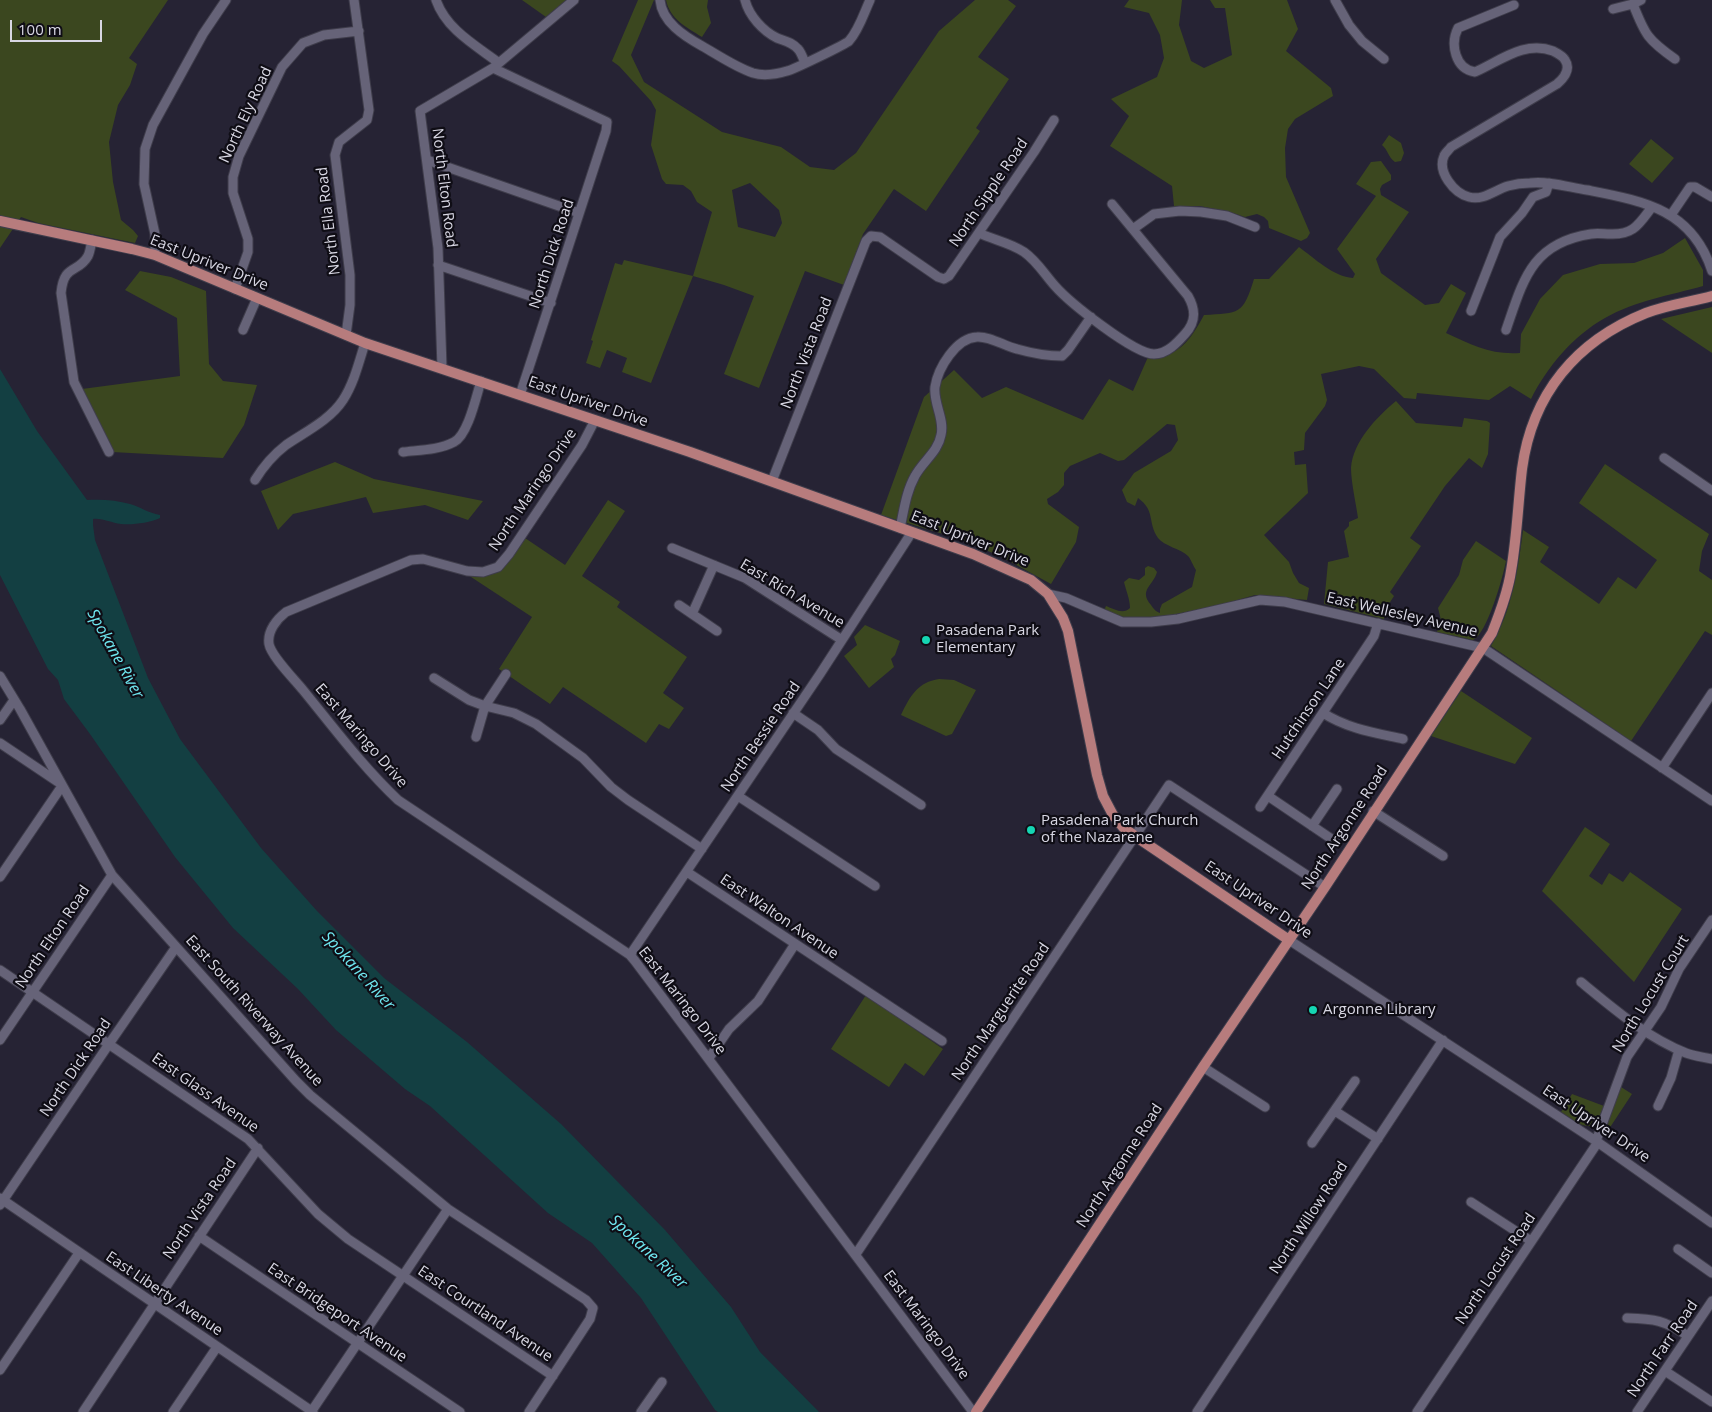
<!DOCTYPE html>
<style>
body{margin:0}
#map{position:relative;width:1712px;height:1412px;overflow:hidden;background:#262334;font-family:"Open Sans",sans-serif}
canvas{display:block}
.scale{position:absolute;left:10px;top:20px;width:92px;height:22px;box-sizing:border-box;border:2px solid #d8d7e3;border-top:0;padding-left:6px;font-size:15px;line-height:18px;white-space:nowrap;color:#d8d7e3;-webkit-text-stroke:4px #0f0d15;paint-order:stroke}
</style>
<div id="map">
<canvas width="1712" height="1412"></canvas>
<div class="scale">100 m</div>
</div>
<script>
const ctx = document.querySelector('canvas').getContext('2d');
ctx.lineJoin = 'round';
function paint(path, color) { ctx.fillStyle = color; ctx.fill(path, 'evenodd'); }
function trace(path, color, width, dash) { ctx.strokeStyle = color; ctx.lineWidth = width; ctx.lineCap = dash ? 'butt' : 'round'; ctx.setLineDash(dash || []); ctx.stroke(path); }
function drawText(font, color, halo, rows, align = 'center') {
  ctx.font = font + ' "Open Sans",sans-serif'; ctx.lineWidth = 4.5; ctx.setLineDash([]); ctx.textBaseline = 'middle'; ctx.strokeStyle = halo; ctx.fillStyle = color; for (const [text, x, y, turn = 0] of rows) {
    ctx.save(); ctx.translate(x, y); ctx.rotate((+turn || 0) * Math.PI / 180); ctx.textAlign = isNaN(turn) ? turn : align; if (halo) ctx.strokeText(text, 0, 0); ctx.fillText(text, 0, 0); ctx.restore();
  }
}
paint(new Path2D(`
 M0,0H168L129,58L137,64L130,85L118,105L109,142L113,182L121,220L133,230L138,236L135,243L38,223L21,217L0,248Z
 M522,0H566L546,17Z
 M638,0H654L631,55L644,82L722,132L781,147L810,167L834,170L856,153L939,31L975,0H1008L1016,6L978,57L1009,79L976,128L980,131L926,211L894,189L863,234L844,285L805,271L759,388L724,374L754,296L724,285L693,276L651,383L622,372L627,358L607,350L600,368L586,363L593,341L591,340L615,263L622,265L624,260L693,276L712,212L697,202L691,191L683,185L666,184L662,179L651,145L656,110L651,101L619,66L612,61ZM750,183L779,210L782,223L775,237L738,227L732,190Z
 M666,0H708L707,7L711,23L702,37C686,27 670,19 666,0Z
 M1129,0H1182L1179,25L1191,61L1204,68L1232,55L1225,8H1215L1210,0H1287L1298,29L1286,51L1331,88L1333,96L1295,119L1288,129L1285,148L1286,177L1310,233L1307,238L1301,241L1269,228L1268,221L1264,217L1257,214L1245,217L1230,212L1200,206H1174L1172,186L1110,146L1129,116L1111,99L1157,77L1164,58L1160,35L1149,13L1124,7Z
 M1389,135L1401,143L1404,153L1401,161L1395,162C1388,157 1388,150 1382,145Z
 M1651,139L1674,158L1652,183L1629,164Z
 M1381,161L1391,175V180L1382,185L1380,189L1381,195L1409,212L1376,259L1381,273L1425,305L1439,303L1451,284L1466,293L1446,333C1472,345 1491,355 1520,353L1521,334L1540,299L1563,275L1600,264L1634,263L1663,253L1685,238L1703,270V286C1671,295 1635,301 1605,318C1573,336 1547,367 1531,399L1510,386L1489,400L1417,393L1416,399L1404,398L1374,369L1359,366L1321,374L1327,400L1325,406L1305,433L1304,450L1294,452L1295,465L1306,464L1308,493L1264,535L1289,562L1293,573L1299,583L1309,588L1307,600L1255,595L1216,606L1161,617H1119L1104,611L1106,606C1114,609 1123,615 1130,608C1130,599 1126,591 1124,582L1129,578L1139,580L1145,575V568L1148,566L1154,568L1157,572C1154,585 1138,590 1151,605C1154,609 1155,611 1160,613V609L1162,604L1192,587L1196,570C1193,566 1191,559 1188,556C1181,549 1164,546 1158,538C1147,522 1156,511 1138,498L1135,506L1127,502L1122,490L1134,473L1171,451L1178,440L1175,425L1167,424L1124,460L1118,461L1100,453L1070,466L1064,473V485L1058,492L1047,499L1048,504L1079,527L1076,542L1051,584L1000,556L956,538L881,515L924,397L954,370L982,398L1006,387L1083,420L1109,379L1133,391L1148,357C1178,359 1191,339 1204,315C1239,313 1243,315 1254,279H1269L1299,247C1314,258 1334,277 1353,278L1355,274L1337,249L1376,196L1356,184L1371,162Z
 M140,271L171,277L206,291L209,364L223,381L257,385L244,425L223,458L112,452L82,389L180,376L177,318L125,290Z
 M1712,307V353L1661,319Z
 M1396,401L1416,423L1462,427L1464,418L1487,421L1490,423L1488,454L1482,468L1469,458L1445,486L1410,538L1421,546L1390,592L1394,596L1387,607L1384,619L1324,604L1328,562L1349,557L1344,531L1349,526V522L1358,518C1356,504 1351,482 1351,468C1353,441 1377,417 1396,401Z
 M335,462L374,479L483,501L468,520L425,505L373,513L366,497L293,514L278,530L261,491Z
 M1605,464L1709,534L1702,551L1699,571L1712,580V635L1705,631L1631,741L1491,646C1512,610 1518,571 1523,530L1549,547L1540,562L1599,604L1618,577L1636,589L1657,560L1579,503Z
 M608,500L625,511L582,576L620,602L617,607L687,657L663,693L684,708L669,729L659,724L646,743L563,687L550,704L499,669L532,617L468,575L486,576L525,538L565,565Z
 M1476,541L1506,561C1503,577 1487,634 1473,640L1437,632L1441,620L1438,608L1459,575L1463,560Z
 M865,625L900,641L895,655L891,659L894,667L869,688L844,656L857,645L854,637Z
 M939,679L954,680L976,690L952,734L946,736L901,715C910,696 918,682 939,679Z
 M1461,691L1532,738L1515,764L1431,736Z
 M1585,827L1610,844L1589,876L1602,885L1609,873L1623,882L1630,872L1682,909L1634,982L1542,891Z
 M866,995L943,1049L924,1076L905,1063L889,1087L831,1049Z
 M1621,1087L1632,1094L1605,1135L1604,1131Z
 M1572,1094L1604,1106L1596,1125C1583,1130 1571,1118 1561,1112Z`), '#3b471f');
paint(new Path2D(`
 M0,369L37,431L87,500C101,499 117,500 130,504C141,507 148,513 160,515V518C149,523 133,525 121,524C111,523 103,518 93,519V525L95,540L148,678L180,739L261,848L317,911L384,978L467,1042L561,1124L665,1230L731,1307L760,1352L819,1412H718L715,1410L641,1298L592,1243L548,1213L430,1106L405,1089L336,1030L298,989L233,928L175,857L90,734L64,699L58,680L48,669L0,575Z`), '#133f42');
const minor = new Path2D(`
 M436,0C446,29 475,45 499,63
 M660,0C662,22 684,36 702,46C718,55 735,67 753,73C763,76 777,74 787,71C793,70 846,44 849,41C859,30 864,13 870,0
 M745,0C749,16 763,31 777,38C785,41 792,42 798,49C801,52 803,58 805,63
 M1335,0L1349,25L1362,41L1384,59
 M1633,4C1645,35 1648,40 1675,59
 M1514,5L1458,28C1450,44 1455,69 1475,72C1500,61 1525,40 1553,51C1557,53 1563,56 1565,60C1571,69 1564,78 1557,84L1451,147C1449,150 1445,153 1444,156C1437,172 1454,193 1469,197C1483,201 1495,190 1508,186C1515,184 1523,183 1530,183C1549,181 1568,187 1587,190C1643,201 1692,209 1712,271
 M1613,9L1633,4L1641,0
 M493,68L607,122L606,131L520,395
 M427,160L579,213
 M1671,215L1690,187H1695L1712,197
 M1133,229L1154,214L1180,211L1201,212L1227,216L1255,227
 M979,233C994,240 1011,243 1024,252C1037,261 1045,275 1055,286C1069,302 1134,354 1154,354C1167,354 1177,343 1185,334C1196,322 1196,310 1188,296L1112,204
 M92,240C91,245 90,252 88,256C78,274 64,263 61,293L74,382L109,452
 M155,255V234L144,184L145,149L153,125L203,34L226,0
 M438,265L551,303
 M235,289L248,252V239L233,193V177L239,156L282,67L303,43L324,35L359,31
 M1471,311L1500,237L1522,213L1533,197L1546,192L1549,183
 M243,330L257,298
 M1506,330C1523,281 1531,243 1591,234C1597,233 1604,234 1610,234C1634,235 1639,224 1652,207
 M346,335L350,305V275L335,155L339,142L367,120L369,110L354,0
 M442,368L438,248L420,111L493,68L574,0
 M595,420L582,445L509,554L498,567L483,572L467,571L423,559L411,560L286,612C277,619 267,631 269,644C271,656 295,680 303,690C334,728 363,767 398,800L630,955L635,961L973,1412
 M403,452C419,450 439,450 454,442C468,435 476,397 481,381
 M1664,458L1712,491
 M255,480C263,467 273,455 286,445C305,432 330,420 343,400C354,383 359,362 365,343
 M772,481L866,241L871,236L880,237L938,277L944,279L949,276L1034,152L1054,120
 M900,528C904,510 906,492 915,476C923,461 938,452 941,435C945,419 933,403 935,387C938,368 956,338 977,337C990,336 1004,346 1017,349C1031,353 1047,356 1062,356L1068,350L1091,317
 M672,548L745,578L842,640
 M1048,594L1066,598L1122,622H1151L1178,619L1260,600L1285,602L1483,648L1712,801
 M679,605L717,631
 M692,614L714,565
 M0,676L20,709L112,875L296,1081L310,1095L448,1209L586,1300L593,1308L590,1319L529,1412
 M434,678L469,700L485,706L514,713L536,724L583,758L611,787L628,800L702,849
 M793,713L818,730L836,749L921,805
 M1323,713C1348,729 1376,733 1403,739
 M0,720L14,700
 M476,737L485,706L506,674
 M0,743L58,782
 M1662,768L1712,693
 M738,796L875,886
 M1268,796L1336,842
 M1260,807L1374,636L1378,623
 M1373,811L1443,856
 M1312,826L1337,789
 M687,872L942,1041
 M0,877L62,786
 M1289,940L1596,1141L1712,1223
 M630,955L820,674L912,532
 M0,970L248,1139L318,1214L348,1239L553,1376
 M1581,982C1614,1009 1646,1037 1686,1053C1694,1056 1703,1057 1712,1059
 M0,1040L112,875
 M709,1058L729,1029L758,1001L795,944
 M1203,1067L1265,1107
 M1658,1106L1671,1078L1679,1050
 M1335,1111L1378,1139
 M1596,1141L1627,1057L1661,1007L1679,969L1712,920
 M1312,1143L1355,1081
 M0,1198L313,1412
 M1471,1202L1531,1241
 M0,1205L109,1044L176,947
 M199,1236L460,1412
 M1678,1249L1712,1273
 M856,1254L1169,785L1325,887
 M1627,1318C1655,1319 1664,1320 1688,1336
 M0,1370L79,1253
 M1665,1371L1712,1402
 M83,1412L258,1148
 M173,1412L217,1347
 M311,1412L448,1209
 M641,1412L662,1382
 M1197,1412L1443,1040
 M1417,1412L1598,1142
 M1637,1412L1712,1301`);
const major = new Path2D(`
 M0,221L132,249L155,255L365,343L690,452L973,554L1031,580L1048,594L1063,618L1068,631L1097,775L1103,796L1113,815L1123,827L1135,836L1289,940
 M976,1412L1203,1067L1325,887L1492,633C1500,613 1508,592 1511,571C1517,537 1518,503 1522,469C1532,394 1576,341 1646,313C1667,305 1690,302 1712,296`);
trace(minor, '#3f3d4b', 11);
trace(major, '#3f3d4b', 12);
trace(minor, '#666378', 9);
trace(major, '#b77c7d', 10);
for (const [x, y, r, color] of [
 [926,640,5,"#15d5b3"],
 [1031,830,5,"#15d5b3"],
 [1313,1010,5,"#15d5b3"]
]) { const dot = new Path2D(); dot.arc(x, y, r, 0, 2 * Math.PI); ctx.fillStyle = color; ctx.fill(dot); trace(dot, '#0f0d15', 2); }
drawText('15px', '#d8d7e3', '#0f0d15', [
 ["North Ely Road",246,115,-65],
 ["North Elton Road",444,188,83],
 ["North Sipple Road",989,193,-56],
 ["North Ella Road",329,221,-97],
 ["North Dick Road",552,254,-72],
 ["East Upriver Drive",209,263,22],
 ["North Vista Road",807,353,-69],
 ["East Upriver Drive",588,402,19],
 ["North Maringo Drive",533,490,-56],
 ["East Upriver Drive",970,539,22],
 ["East Rich Avenue",792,594,31],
 ["East Wellesley Avenue",1402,615,13],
 ["Hutchinson Lane",1309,709,-56],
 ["East Maringo Drive",361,736,49],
 ["North Bessie Road",761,737,-56],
 ["North Argonne Road",1345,828,-57],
 ["East Upriver Drive",1258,900,34],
 ["East Walton Avenue",779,917,34],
 ["North Elton Road",53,937,-56],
 ["North Locust Court",1651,994,-59],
 ["East Maringo Drive",682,1001,52],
 ["East South Riverway Avenue",254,1011,48],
 ["North Marguerite Road",1001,1012,-56],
 ["North Dick Road",76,1068,-56],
 ["East Glass Avenue",205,1093,35],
 ["East Upriver Drive",1596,1124,34],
 ["North Argonne Road",1120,1166,-57],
 ["North Vista Road",200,1209,-56],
 ["North Willow Road",1309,1218,-57],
 ["North Locust Road",1496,1269,-56],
 ["East Liberty Avenue",164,1294,34],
 ["East Bridgeport Avenue",337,1313,34],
 ["East Courtland Avenue",485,1314,34],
 ["East Maringo Drive",926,1325,53],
 ["North Farr Road",1663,1349,-56]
]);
drawText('15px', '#d8d7e3', '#0f0d15', [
 ["Pasadena Park",936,631],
 ["Elementary",936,648],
 ["Pasadena Park Church",1041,821],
 ["of the Nazarene",1041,838],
 ["Argonne Library",1323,1010]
], 'left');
drawText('italic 16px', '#6fe7f0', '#0f0d15', [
 ["Spokane River",115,654,61],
 ["Spokane River",358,971,48],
 ["Spokane River",648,1252,43]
]);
</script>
